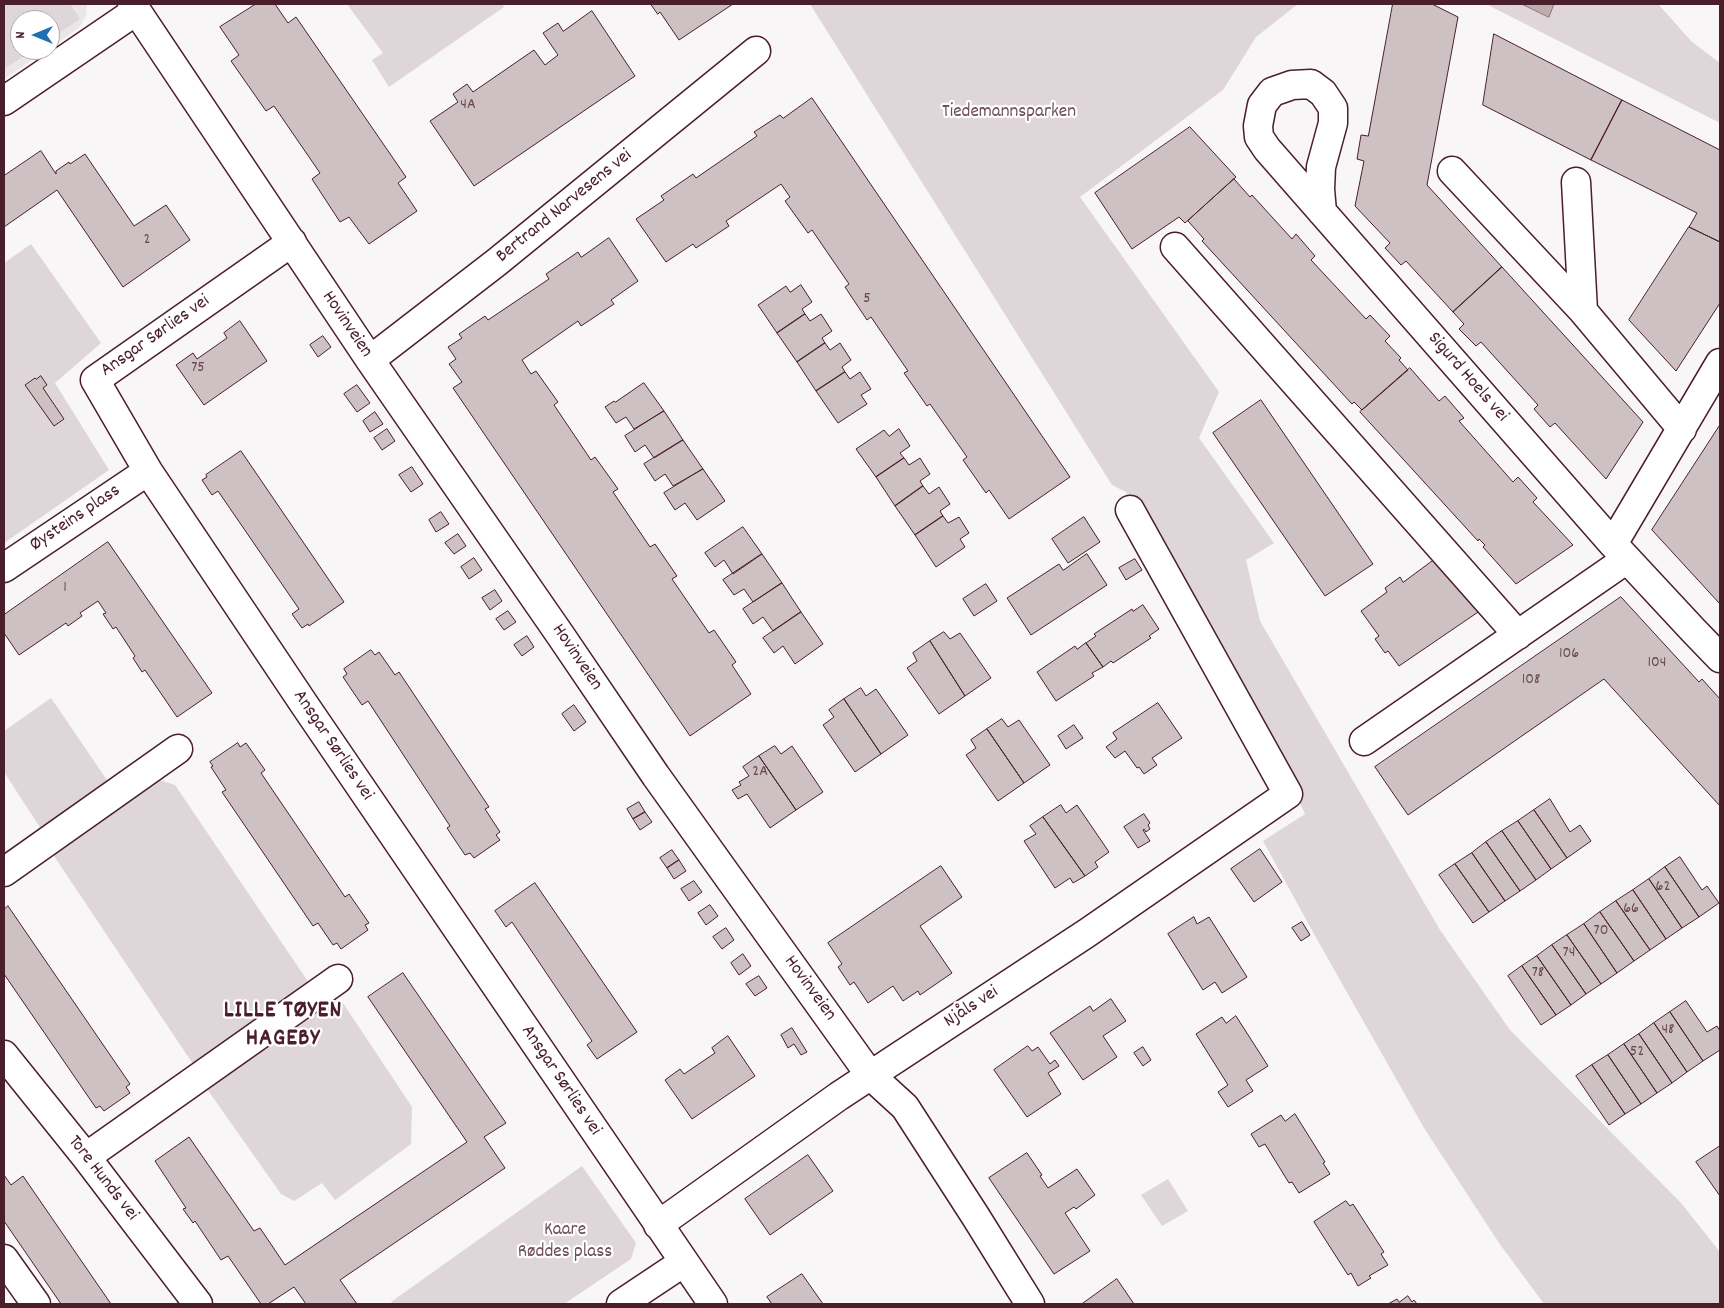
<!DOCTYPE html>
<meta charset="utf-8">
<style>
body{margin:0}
#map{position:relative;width:1724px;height:1308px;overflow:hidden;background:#f8f6f7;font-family:Dekko,sans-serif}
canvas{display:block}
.frame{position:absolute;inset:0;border:5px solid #4a1f2b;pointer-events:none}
.north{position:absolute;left:10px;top:10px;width:50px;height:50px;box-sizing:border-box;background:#fff;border:1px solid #b7a5aa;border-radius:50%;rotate:270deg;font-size:14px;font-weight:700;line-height:20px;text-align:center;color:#4a1f2b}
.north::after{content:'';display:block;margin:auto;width:18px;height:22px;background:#1f6fb2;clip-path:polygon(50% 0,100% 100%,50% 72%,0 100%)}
</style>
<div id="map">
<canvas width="1724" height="1308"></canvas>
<div class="frame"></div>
<div class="north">N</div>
</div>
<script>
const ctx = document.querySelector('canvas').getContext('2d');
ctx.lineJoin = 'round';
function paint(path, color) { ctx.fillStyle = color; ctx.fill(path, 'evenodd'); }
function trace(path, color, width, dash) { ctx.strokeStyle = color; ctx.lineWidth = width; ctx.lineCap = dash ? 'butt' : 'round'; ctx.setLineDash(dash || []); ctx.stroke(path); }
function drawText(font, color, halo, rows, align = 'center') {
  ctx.font = font + ' Dekko,sans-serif'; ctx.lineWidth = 4.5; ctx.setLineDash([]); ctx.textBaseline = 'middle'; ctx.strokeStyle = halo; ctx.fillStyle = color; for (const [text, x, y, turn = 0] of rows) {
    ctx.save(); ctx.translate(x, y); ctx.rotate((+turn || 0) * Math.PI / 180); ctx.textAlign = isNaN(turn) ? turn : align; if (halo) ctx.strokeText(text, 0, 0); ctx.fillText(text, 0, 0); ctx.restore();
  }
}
paint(new Path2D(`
 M4,4H87L86,15L80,27L50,48V20H20V50H47L4,79Z`), '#ebe6e8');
paint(new Path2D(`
 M4,4H70L80,19L50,39V20H20V50H33L4,69Z
 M347,4H502L504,7L389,87L372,60L383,53Z
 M810,4H1298L1256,37L1223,90L1080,197L1219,392L1199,438L1274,543L1246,560L1260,621L1440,930L1510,1030L1681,1203L1720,1252V1304H1544L1499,1243L1424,1128L1319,943L1263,841L1305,814L1284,768L1194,598L1126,492L1112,485Z
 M1486,4H1656L1659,5L1692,42L1720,63V123Z
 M31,244L101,343L55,383L109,470L4,543V263Z
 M51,698L109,783L41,829L4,772V731Z
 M157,779L175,785L311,986L195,1067L50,850Z
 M337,1000L343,1003L412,1107L411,1144L335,1200L322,1183L294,1201L281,1194L207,1089Z
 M582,1166L636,1243L631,1259L564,1304H393L391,1302Z
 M1168,1179L1188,1211L1162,1226L1141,1195Z`), '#ded6d9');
const water = new Path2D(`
 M1522,4H1554L1549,17Z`);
paint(water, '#bdadb0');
trace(water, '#8f747b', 1);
const building = new Path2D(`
 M256,4H275L288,23L296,17L406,177L398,183L417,211L369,244L349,217L340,222L312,179L320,173L274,106L266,111L231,61L239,55L220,27Z
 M651,4H733L679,40L660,12L658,14Z
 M1393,4H1432L1458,17L1427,185L1502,267L1453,312L1406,261L1401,265L1385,248L1390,243L1355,206L1364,161L1357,159L1361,135L1368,136Z
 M592,11L635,76L474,186L430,121L458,102L453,94L467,84L473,92L534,50L545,65L558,55L543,33L558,23L563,31Z
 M1494,34L1622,100L1591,160L1483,105Z
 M812,98L1070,477L1009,519L989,490L986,493L963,460L967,457L930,404L927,406L904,373L908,371L871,317L867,320L845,287L849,284L812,230L808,233L785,201L790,197L781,184L726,221L729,226L696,248L693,244L666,262L636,219L664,200L661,196L693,174L696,178L757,136L754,132L780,115L783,118Z
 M1622,100L1720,150V242L1689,227L1697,213L1591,160Z
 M1190,127L1236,177L1185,223L1179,217L1132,249L1095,193Z
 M41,151L56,174V171L69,162L70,164L85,154L134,226L166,205L190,240L123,287L57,190L4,227V176Z
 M1234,179L1250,197L1252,195L1292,239L1296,234L1315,256L1311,260L1366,319L1370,315L1390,336L1385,341L1401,358L1399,360L1408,370L1362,410L1354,402L1352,404L1202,241L1204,239L1188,221Z
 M1689,227L1720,242V303L1676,371L1629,320Z
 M609,238L638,281L611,300L614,304L581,326L578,321L522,360L531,374L536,371L558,402L554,405L591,460L595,457L618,489L613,492L650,547L655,544L677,576L672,579L709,633L714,630L736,662L732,665L751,694L690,736L453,388L462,382L449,364L456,359L448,347L462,338L459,334L485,316L488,320L549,279L546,274L578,252L581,257Z
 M1502,267L1643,422L1606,479L1555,423L1550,427L1534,409L1538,405L1481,342L1476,346L1459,329L1464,324L1453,312Z
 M801,285L812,302L802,309L805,314L777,333L758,305L786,286L790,292Z
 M805,314L810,321L821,314L832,331L822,338L825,343L797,362L777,333Z
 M240,321L267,361L204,405L176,365L193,353L197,359L227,338L224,333Z
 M323,336L331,347L318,357L310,345Z
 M825,343L830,350L840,343L851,360L842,367L845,372L816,391L797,362Z
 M1410,368L1439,401L1445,396L1464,418L1459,421L1513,482L1518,477L1537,498L1533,502L1573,545L1516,584L1483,547L1485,545L1479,539L1478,541L1360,412Z
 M845,372L850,379L860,372L871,389L861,395L867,404L838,423L816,391Z
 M41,376L47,385L43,388L64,419L54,426L25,385L35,378L36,379Z
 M644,383L664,411L634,429L626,417L616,423L605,407L614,401L615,402Z
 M357,385L370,403L357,412L344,394Z
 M1261,400L1373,564L1325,596L1213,433Z
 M664,411L683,440L654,458L645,445L635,452L625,436Z
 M375,412L383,424L370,432L363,421Z
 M1720,425V604L1652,530Z
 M387,429L395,441L382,450L374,438Z
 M899,429L910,446L900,453L904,458L876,477L856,449L884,430L889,436Z
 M683,440L703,469L673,486L665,474L655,481L644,464Z
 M241,451L344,602L309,626L308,624L302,628L292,614L299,609L218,491L212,495L202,480L207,477L206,475Z
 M904,458L909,465L920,458L930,474L920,481L923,486L895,506L876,477Z
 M412,467L423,484L411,492L399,475Z
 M703,469L725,501L697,520L685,503L675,510L664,493Z
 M923,486L929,494L939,487L950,504L940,511L943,516L915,535L895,506Z
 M441,512L449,524L436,532L429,520Z
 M943,516L948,523L959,517L969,533L960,539L965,547L936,567L915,535Z
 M1084,517L1100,542L1068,563L1052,539Z
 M743,527L762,554L733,574L724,560L715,567L705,553Z
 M458,534L466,546L454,554L445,543Z
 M108,542L212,693L177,717L145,670L142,672L133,658L135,656L116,627L113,629L103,614L106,613L98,601L80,613L82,616L68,626L66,623L19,655L4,633V615Z
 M762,554L782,583L753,602L744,589L734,595L723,580Z
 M1087,554L1107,585L1031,635L1007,598L1059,564L1063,570Z
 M1438,557L1484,608L1399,666L1388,651L1385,653L1375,639L1379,636L1361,611L1387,592L1385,588L1400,577L1403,582Z
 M474,558L482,570L469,579L461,567Z
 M1135,559L1142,570L1126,580L1119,568Z
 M782,583L801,612L773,631L763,617L753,624L743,609Z
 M986,584L997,601L974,616L963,599Z
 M495,590L502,601L490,610L482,598Z
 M1621,597L1699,682L1702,679L1720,699V806L1604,679L1408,815L1375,767Z
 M1143,605L1159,629L1149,636L1151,638L1113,663L1111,661L1103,667L1086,643L1096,636L1094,634L1132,609L1133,611Z
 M508,611L516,622L504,630L496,619Z
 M801,612L823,644L795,664L783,646L774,653L763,638Z
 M944,632L950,639L960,633L991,678L965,696L930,641Z
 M527,636L534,647L522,656L514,645Z
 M930,641L965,696L939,714L907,668L917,661L913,653Z
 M1086,643L1103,667L1092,673L1094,676L1056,701L1037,672L1075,646L1077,649Z
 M371,650L375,655L379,652L395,675L399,672L489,807L485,809L500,832L496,835L500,840L474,858L470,853L465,855L447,828L450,826L368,701L362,705L343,677L347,674L344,669Z
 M861,688L866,696L876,689L908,735L881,754L844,699Z
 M844,699L881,754L855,772L823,725L834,717L829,710Z
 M1158,703L1182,738L1152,758L1157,765L1144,774L1139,767L1137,768L1125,751L1115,758L1106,747L1117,739L1113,733Z
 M574,705L586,722L574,731L562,714Z
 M1002,719L1008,727L1019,720L1050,765L1024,783L987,729Z
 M1074,725L1083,738L1066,749L1058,736Z
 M987,729L1024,783L998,801L966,755L976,748L971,740Z
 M238,743L240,747L246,743L265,770L261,773L345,897L349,894L369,923L365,925L368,930L341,949L337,943L333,945L318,923L313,926L222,792L226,790L211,767L213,766L210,762Z
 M775,746L781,754L792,746L823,792L796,810L759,756Z
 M759,756L796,810L770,828L747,794L738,799L732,790L741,785L739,782L749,776L743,767Z
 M1550,799L1570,832L1580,825L1591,841L1567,858L1534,810Z
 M639,802L645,812L633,819L627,809Z
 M1061,805L1066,813L1077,805L1109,852L1095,862L1098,867L1085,876L1043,817Z
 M1534,810L1567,858L1551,869L1518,821Z
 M645,812L652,822L640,830L633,819Z
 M1144,814L1150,823L1148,825L1150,829L1146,832L1144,829L1143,830L1150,841L1138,848L1124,827Z
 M1043,817L1085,876L1073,883L1070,878L1055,888L1024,841L1036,834L1030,826Z
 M1518,821L1551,869L1536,880L1502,831Z
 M1502,831L1536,880L1520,891L1486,842Z
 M1486,842L1520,891L1505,901L1472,853Z
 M1260,849L1282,882L1254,902L1231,869Z
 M672,850L679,860L667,868L660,858Z
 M1472,853L1505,901L1489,912L1455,864Z
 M1680,857L1702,890L1707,886L1719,903L1699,917L1665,867Z
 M679,860L686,871L674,879L667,868Z
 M1455,864L1489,912L1473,923L1439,875Z
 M941,866L962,897L920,926L952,973L920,995L918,991L903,1001L893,986L868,1003L854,982L850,985L838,967L842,964L828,943Z
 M1665,867L1699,917L1682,928L1649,879Z
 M1649,879L1682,928L1666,939L1633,890Z
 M694,881L702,892L689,901L681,889Z
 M535,883L637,1032L597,1059L587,1045L592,1041L512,922L506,927L495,911Z
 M1633,890L1666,939L1650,950L1616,901Z
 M1616,901L1650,950L1634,961L1600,912Z
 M710,905L718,916L706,925L698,913Z
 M8,906L130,1084L126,1087L130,1093L104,1111L100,1106L96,1108L4,974V907L5,908Z
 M1600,912L1634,961L1617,973L1584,924Z
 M1194,917L1197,924L1209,917L1247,977L1222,993L1215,982L1203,990L1168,934Z
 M1302,922L1310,935L1301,941L1292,928Z
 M1584,924L1617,973L1601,984L1567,935Z
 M726,928L734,940L722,949L713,937Z
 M1567,935L1601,984L1586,994L1552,945Z
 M1552,945L1586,994L1571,1005L1537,956Z
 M743,954L751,966L739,975L731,963Z
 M1537,956L1571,1005L1556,1015L1522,966Z
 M1522,966L1556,1015L1541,1025L1508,976Z
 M403,973L506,1123L484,1137L505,1168L340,1280L357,1304H306L294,1287L268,1304H261L228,1256L221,1260L195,1221L193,1223L183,1209L186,1208L155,1161L189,1137L254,1231L260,1228L285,1265L467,1142L368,997Z
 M759,976L767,988L755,996L746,984Z
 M1111,999L1126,1021L1103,1036L1117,1057L1083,1080L1050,1033L1090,1006L1093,1011Z
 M1686,1001L1707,1032L1717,1026L1720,1031V1050L1703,1061L1670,1012Z
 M1670,1012L1703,1061L1687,1072L1654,1023Z
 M1236,1016L1268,1066L1246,1080L1253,1091L1228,1107L1218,1092L1228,1085L1196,1034L1222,1017L1226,1023Z
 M1654,1023L1687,1072L1672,1083L1639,1034Z
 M792,1028L807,1052L801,1055L794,1044L788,1048L781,1035Z
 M1639,1034L1672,1083L1657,1093L1624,1044Z
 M728,1036L755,1076L692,1119L665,1080L680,1069L684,1074L715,1053L712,1048Z
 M1624,1044L1657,1093L1641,1104L1608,1055Z
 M1028,1046L1032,1051L1038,1047L1050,1064L1055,1060L1059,1066L1048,1073L1061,1094L1027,1117L994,1070Z
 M1143,1047L1151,1060L1143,1066L1134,1053Z
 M1608,1055L1641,1104L1625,1114L1592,1065Z
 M1592,1065L1625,1114L1609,1125L1576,1076Z
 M1295,1114L1325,1162L1323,1163L1330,1174L1299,1193L1292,1182L1289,1183L1265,1144L1259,1147L1251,1134L1281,1115L1285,1121Z
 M1720,1146V1196L1696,1162Z
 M1027,1153L1042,1175L1040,1176L1048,1188L1077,1169L1095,1195L1076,1209L1074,1207L1065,1213L1090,1251L1054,1274L989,1178Z
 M808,1155L833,1191L770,1235L745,1199Z
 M4,1175L11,1185L23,1176L111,1304H61L4,1221Z
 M1346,1201L1350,1206L1353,1204L1384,1252L1381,1254L1388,1265L1369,1276L1371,1278L1358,1286L1351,1273L1348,1275L1314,1222Z
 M802,1274L823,1304H772L767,1297Z
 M1117,1279L1134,1304H1082Z
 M1408,1296L1412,1302L1414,1300L1417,1304H1388L1397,1299L1399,1302Z`);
paint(building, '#cdc1c4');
trace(building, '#4a1f2b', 1);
const minor = new Path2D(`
 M132,4L370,360L561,636L656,776L870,1075L905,1107L976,1217L1030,1304
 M4,101L136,11
 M1452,171L1583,311L1682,429
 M1576,182L1583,311
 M1322,212L1320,189L1321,167L1333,123V108L1323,93L1311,84L1292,85L1272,92L1262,105L1258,126L1259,137L1267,149L1613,544L1693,630L1720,658
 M292,242L95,380L148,471L304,704L713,1304
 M1175,247L1518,635
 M370,360L497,262L756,51
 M1613,544L1720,363
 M4,568L148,471
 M1364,741L1627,559
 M4,872L178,749
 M4,1055L86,1157L198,1304
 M86,1157L338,979
 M658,1225L839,1096L1087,933L1288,794L1130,510
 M4,1259L36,1304
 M621,1304L684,1262`);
trace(minor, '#4a1f2b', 31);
trace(minor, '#fff', 28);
drawText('16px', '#6b4851', null, [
 ["4A",468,106],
 ["2",147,241],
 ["5",867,300],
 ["75",198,369],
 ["1",65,589],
 ["106",1569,655],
 ["104",1657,664],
 ["108",1531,681],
 ["2A",760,773],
 ["62",1663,888],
 ["66",1631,910],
 ["70",1601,932],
 ["74",1569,954],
 ["78",1538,974],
 ["48",1668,1031],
 ["52",1637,1053]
]);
drawText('19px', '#6f4d56', '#fff', [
 ["Tiedemannsparken",1009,113],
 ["Kaare",565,1231],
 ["Røddes plass",565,1253]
]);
drawText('19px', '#4a1f2b', '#fff', [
 ["Bertrand Narvesens vei",565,207,-39],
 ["Hovinveien",346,325,56],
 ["Ansgar Sørlies vei",156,337,-35],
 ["Sigurd Hoels vei",1467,378,49],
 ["Øysteins plass",76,519,-34],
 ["Hovinveien",576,658,56],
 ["Ansgar Sørlies vei",332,746,56],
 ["Hovinveien",809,989,54],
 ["Njåls vei",972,1008,-33],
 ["Ansgar Sørlies vei",560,1081,56],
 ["Tore Hunds vei",102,1179,52]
]);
ctx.letterSpacing = '1px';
drawText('bold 24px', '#4a1f2b', '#fff', [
 ["LILLE TØYEN",283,1013],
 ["HAGEBY",283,1041]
]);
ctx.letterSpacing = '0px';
</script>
